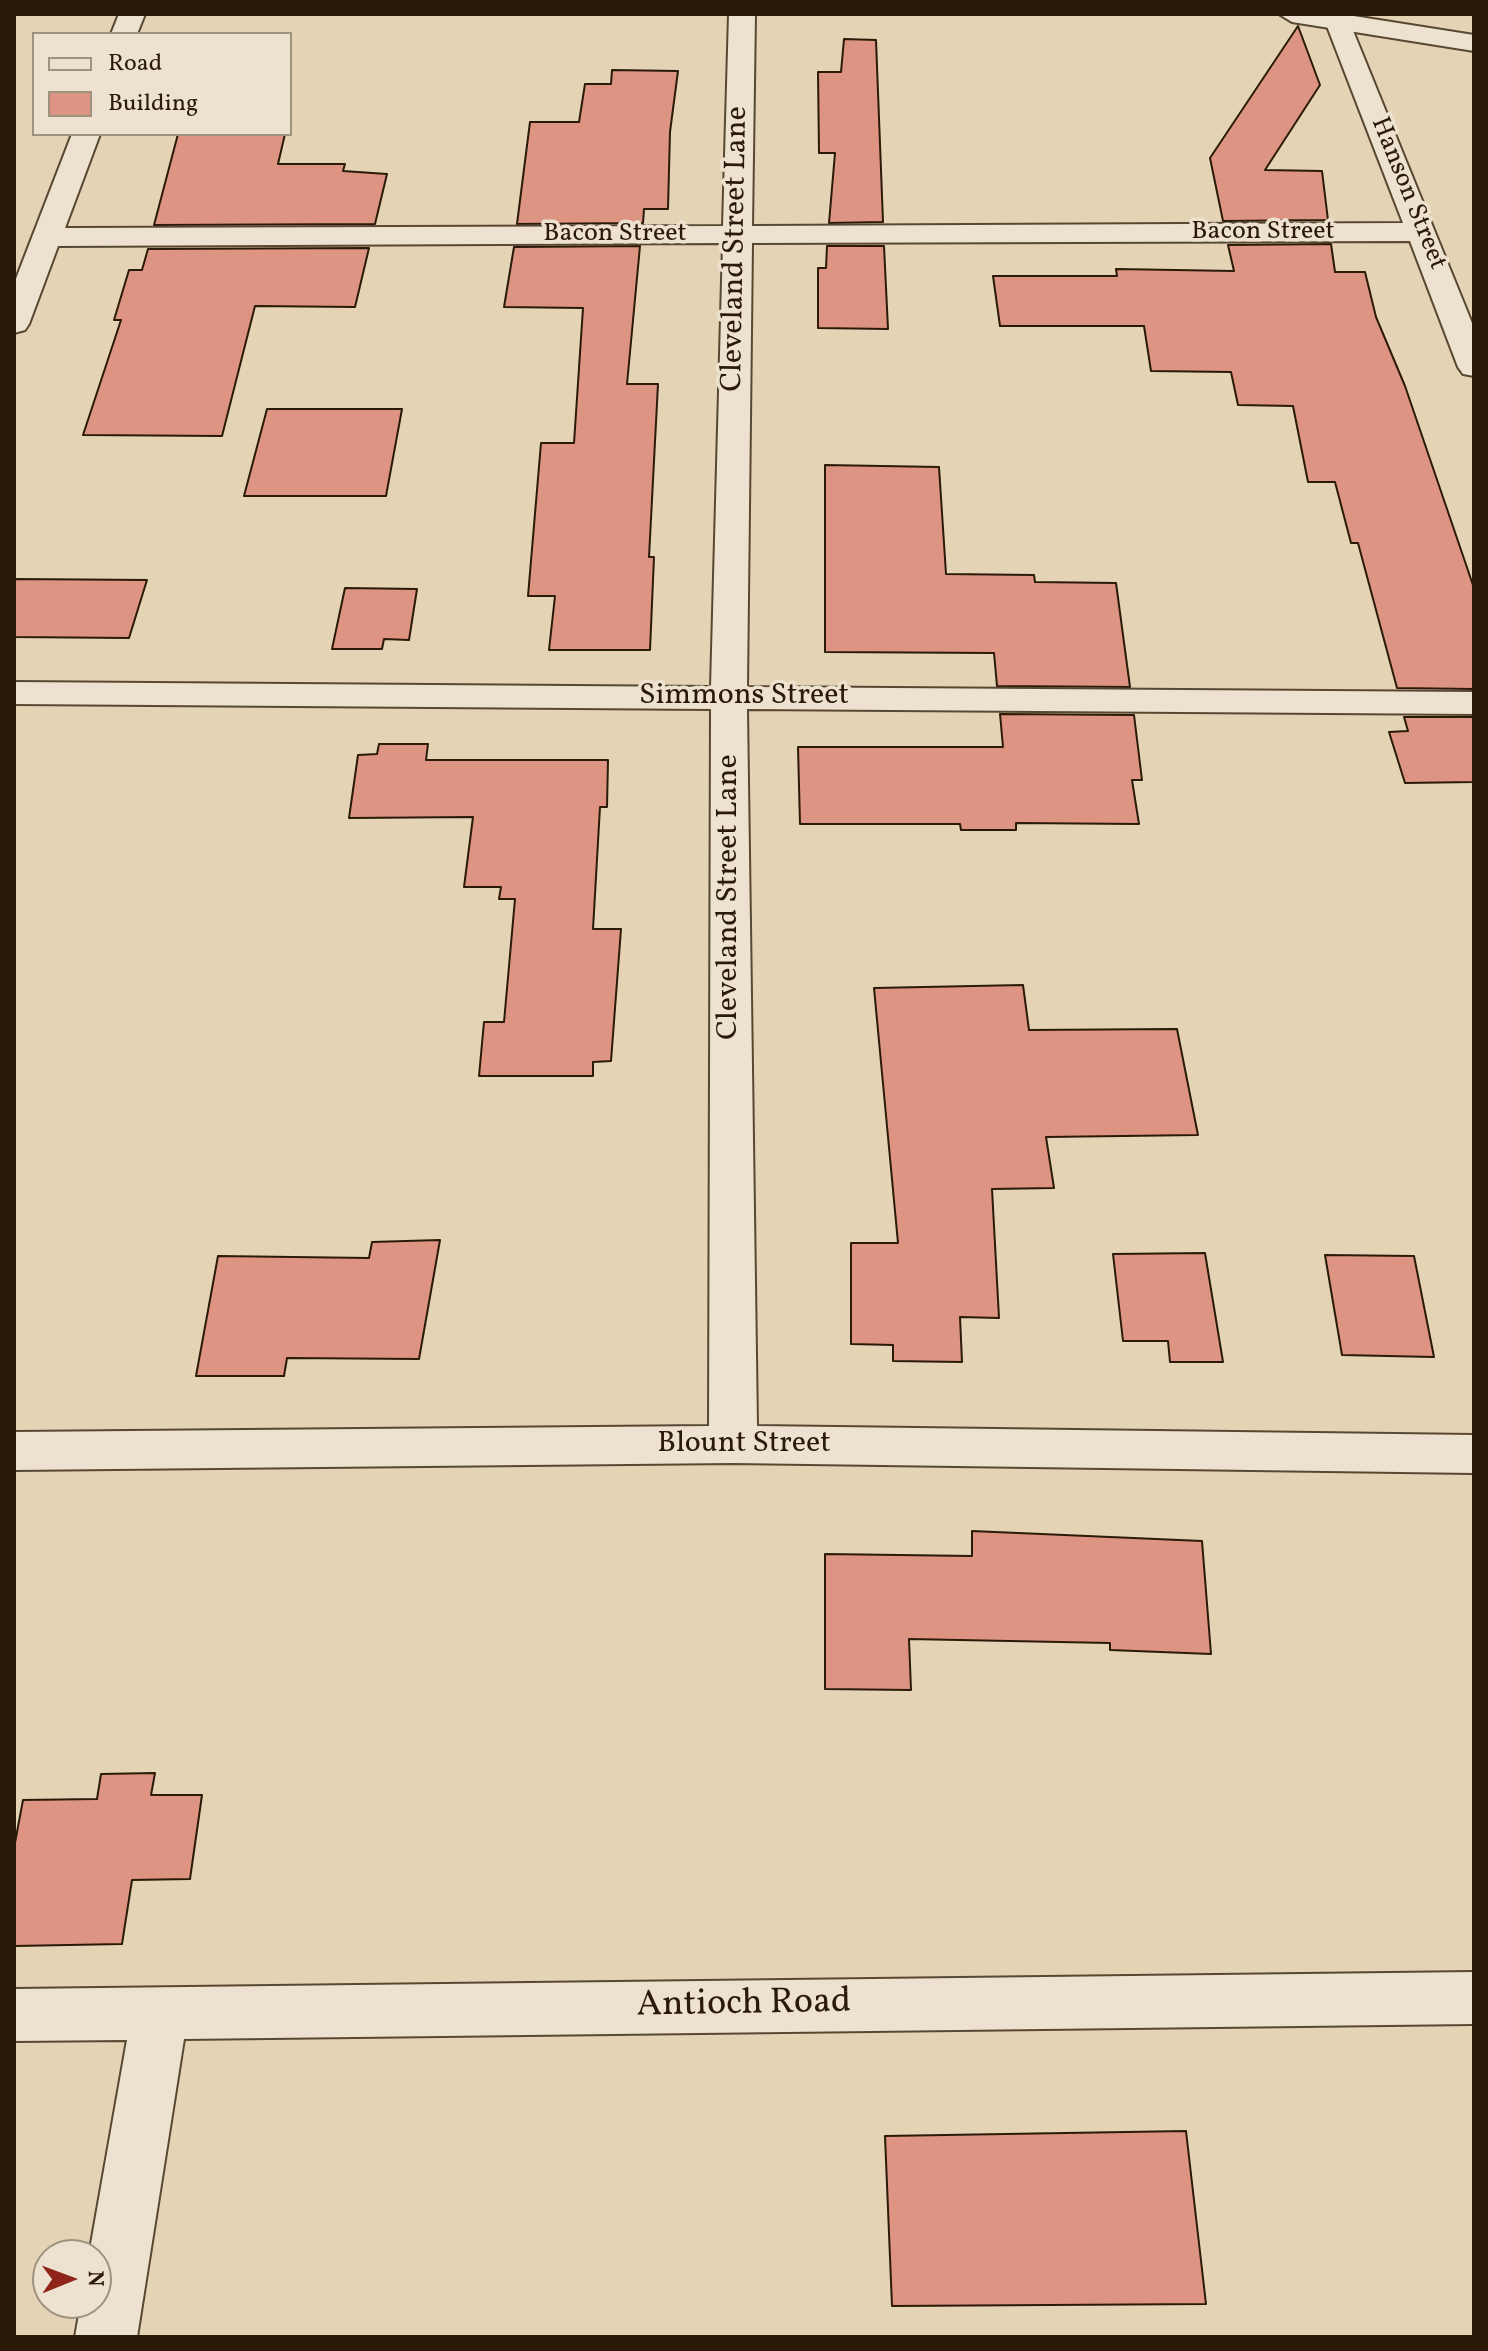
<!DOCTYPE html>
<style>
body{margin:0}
#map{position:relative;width:1488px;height:2351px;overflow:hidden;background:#e4d3b5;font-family:Vollkorn,serif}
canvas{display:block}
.frame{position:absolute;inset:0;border:16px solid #2a1a07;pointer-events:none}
.legend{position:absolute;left:32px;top:32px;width:260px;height:104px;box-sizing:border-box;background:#ede2cf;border:2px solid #9f927f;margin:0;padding:10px 14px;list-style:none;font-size:24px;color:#2a1a07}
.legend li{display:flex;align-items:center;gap:16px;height:40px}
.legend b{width:40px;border:2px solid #9f927f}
.north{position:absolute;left:32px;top:2239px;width:80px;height:80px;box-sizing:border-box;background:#ede2cf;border:2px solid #9f927f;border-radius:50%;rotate:89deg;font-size:22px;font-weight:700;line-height:32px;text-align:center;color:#2a1a07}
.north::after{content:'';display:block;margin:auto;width:28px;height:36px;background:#8f2418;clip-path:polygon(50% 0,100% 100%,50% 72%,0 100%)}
</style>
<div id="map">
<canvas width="1488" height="2351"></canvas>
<div class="frame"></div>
<ul class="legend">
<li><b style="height:10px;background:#ede2cf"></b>Road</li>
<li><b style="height:22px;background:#dd9482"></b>Building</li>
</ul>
<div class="north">N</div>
</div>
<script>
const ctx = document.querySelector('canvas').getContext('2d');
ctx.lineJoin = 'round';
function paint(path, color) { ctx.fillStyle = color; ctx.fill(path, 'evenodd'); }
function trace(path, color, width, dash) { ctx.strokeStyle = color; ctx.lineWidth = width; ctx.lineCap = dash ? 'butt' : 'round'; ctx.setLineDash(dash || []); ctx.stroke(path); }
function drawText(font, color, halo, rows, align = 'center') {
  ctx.font = font + ' Vollkorn,serif'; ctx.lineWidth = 7; ctx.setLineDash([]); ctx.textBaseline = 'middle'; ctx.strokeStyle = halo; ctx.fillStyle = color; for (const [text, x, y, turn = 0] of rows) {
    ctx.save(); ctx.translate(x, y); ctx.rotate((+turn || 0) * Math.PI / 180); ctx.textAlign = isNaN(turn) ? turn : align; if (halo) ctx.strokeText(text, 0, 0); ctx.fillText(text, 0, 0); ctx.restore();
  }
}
const building = new Path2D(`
 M1298,26L1320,85L1265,170L1322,171L1328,220L1223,221L1210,158Z
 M844,39L876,40L883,222L829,223L835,153H819L818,72H841Z
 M612,70L678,71L670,132L668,209H644L643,223L517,224L530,122H579L585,84H611Z
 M178,134H285L278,164H345L343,171L387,174L375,224L154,225Z
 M1331,244L1335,272H1365L1376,317L1405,386L1474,588V689L1397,688L1358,543H1351L1335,482H1308L1293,406L1238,405L1231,372L1151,371L1144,326H1000L993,276H1117L1116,269L1234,271L1228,245Z
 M640,246L627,384H658L649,557H654L650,650H549L555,596H528L541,443H574L583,308L504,307L514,247Z
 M827,246H884L888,329L818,328V268H826Z
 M369,248L355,307L255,306L222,436L83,435L121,320H114L129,270H142L148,249Z
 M267,409H402L386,496H244Z
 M825,465L939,467L946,574L1034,575L1035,582L1116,583L1130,687L997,686L994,653L825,652Z
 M14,579L147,580L129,638L14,637Z
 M345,588L417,589L409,640L384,639L382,649H332Z
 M1000,714L1134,715L1142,780H1132L1139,824L1016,823V830H961L960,824H800L798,747H1003Z
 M1404,717H1474V782L1405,783L1389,732L1408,731Z
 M379,744H428L426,760H608L607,807H600L593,929H621L611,1061L593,1062V1076H479L484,1022H504L515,899H499L501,887H464L473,817L349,818L358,755L377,754Z
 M1023,985L1029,1030L1177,1029L1198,1135L1046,1137L1054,1188L992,1189L999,1318L960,1317L962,1362L893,1361V1345L851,1344V1243H898L874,988Z
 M440,1240L419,1359L287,1358L284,1376H196L218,1256L369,1258L372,1242Z
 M1205,1253L1223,1362H1170L1168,1341H1123L1113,1254Z
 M1325,1255L1414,1256L1434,1357L1342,1355Z
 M972,1531L1202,1541L1211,1654L1110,1650V1643L909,1639L911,1690L825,1689V1554L972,1556Z
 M155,1773L151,1795H202L190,1879L132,1880L122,1944L14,1946V1848L23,1800L97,1799L101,1774Z
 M1186,2131L1206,2304L892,2306L885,2136Z`);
paint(building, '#dd9482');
trace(building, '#2a1a07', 2);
const minor = new Path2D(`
 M119,14H145L137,34H111Z
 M729,14H755L752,226L1403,223L1325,21L1329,16H1347L1474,328V376L1463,374L1458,367L1410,241L752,243L747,687L1474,692V714L747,709L757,1426L1474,1435V1473L733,1463L14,1470V1432L709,1426L711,709L14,704V682L711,687L723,243L58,246L29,324L25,330L14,333V284L72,134H100L65,228L723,226Z
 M1474,1972V2024L184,2039L137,2337H75L81,2303H96V2255H89L127,2040L14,2041V1989Z`);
const tertiary = new Path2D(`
 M1279,14H1341L1474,35V51L1292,22Z`);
trace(minor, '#584832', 4);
trace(tertiary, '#584832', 4);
paint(minor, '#ede2cf');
paint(tertiary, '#ede2cf');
drawText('26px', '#2a1a07', '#ede2cf', [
 ["Hanson Street",1407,194,68],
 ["Bacon Street",1263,233],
 ["Bacon Street",615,235]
]);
drawText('30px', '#2a1a07', '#ede2cf', [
 ["Cleveland Street Lane",737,249,-89],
 ["Simmons Street",744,697],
 ["Cleveland Street Lane",730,897,-90],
 ["Blount Street",744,1445]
]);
drawText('36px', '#2a1a07', '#ede2cf', [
 ["Antioch Road",744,2006,-1]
]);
</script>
